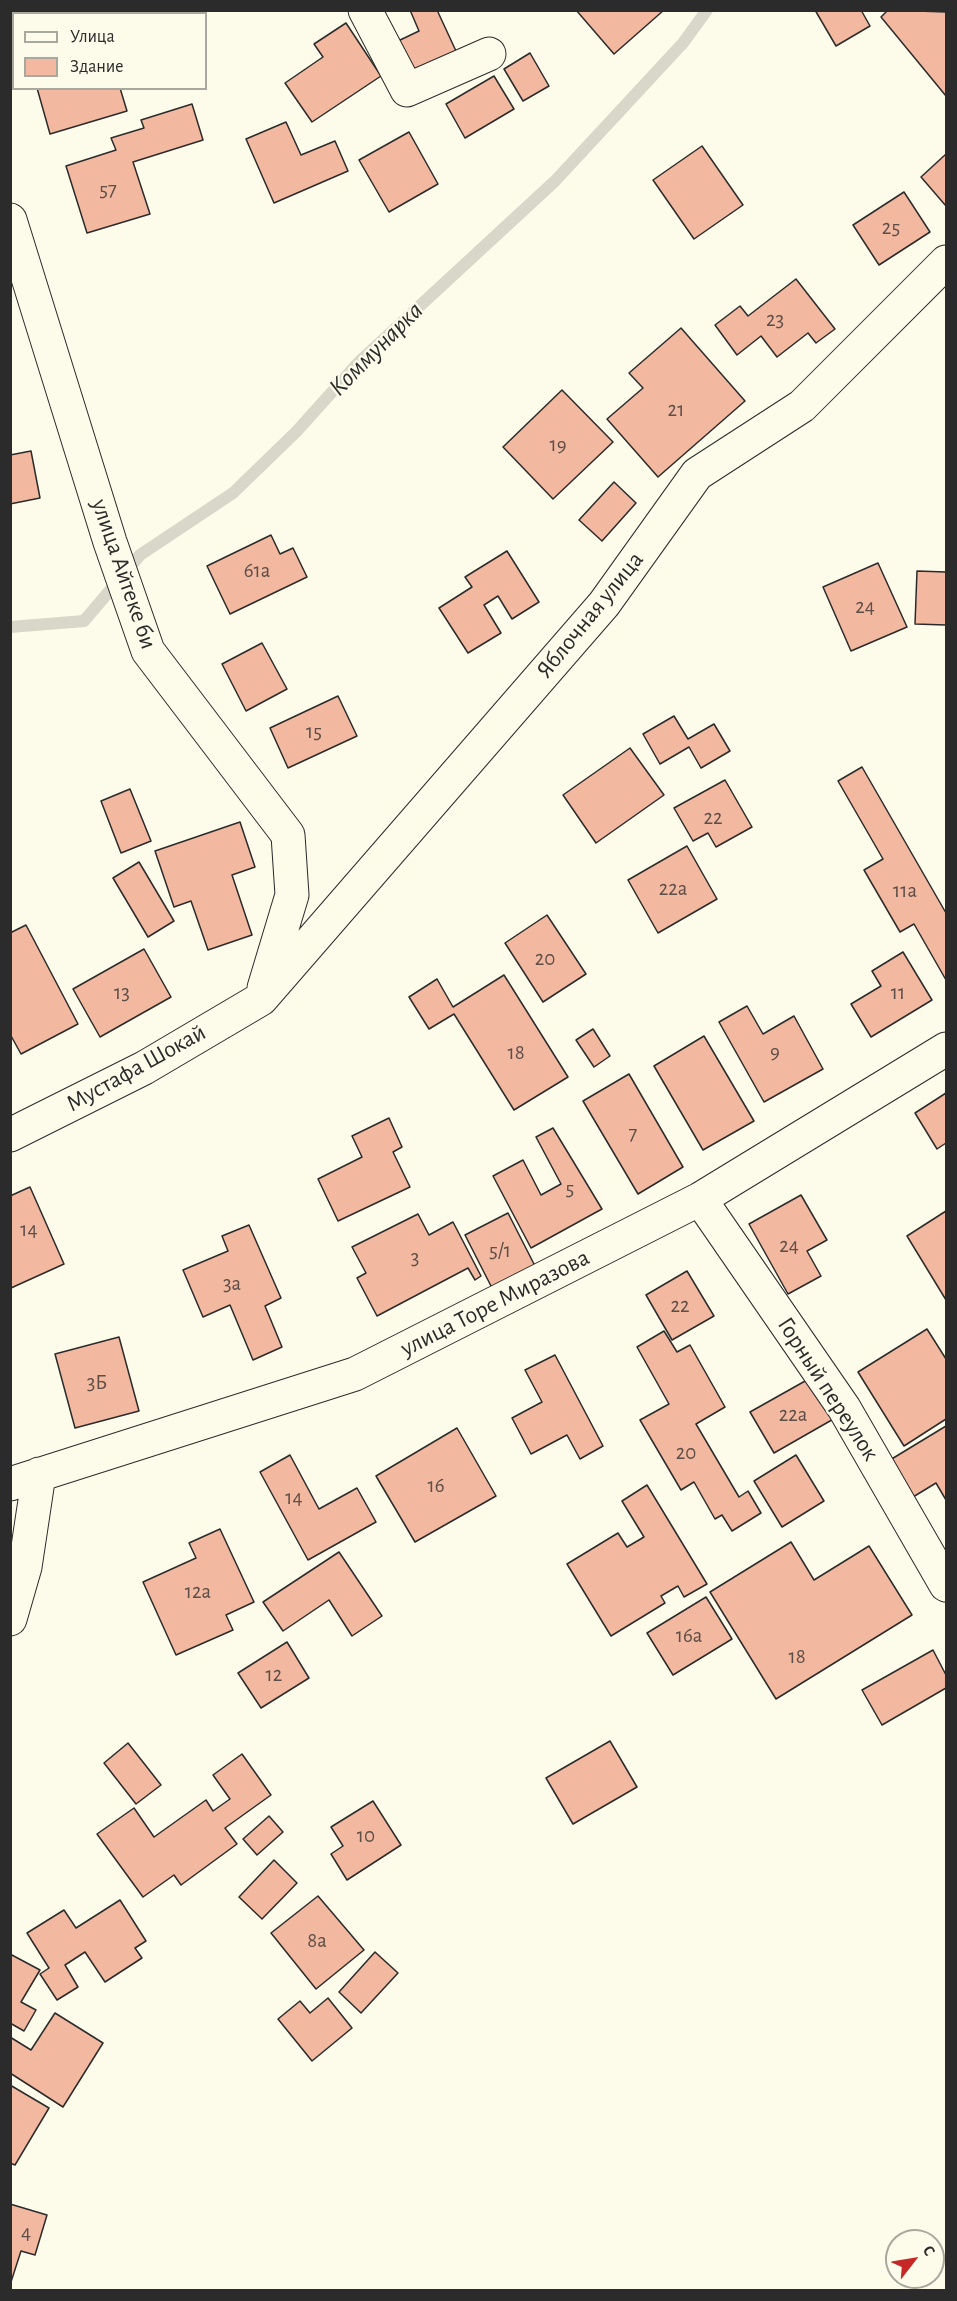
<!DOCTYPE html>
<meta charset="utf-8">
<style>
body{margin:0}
#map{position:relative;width:957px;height:2301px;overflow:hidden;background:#fdfbea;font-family:"Alegreya Sans",sans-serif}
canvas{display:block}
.frame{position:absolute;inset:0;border:12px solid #2b2b2b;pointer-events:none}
.legend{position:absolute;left:12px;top:12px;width:195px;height:78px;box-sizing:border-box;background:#fdfbea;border:2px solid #a9a89e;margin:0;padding:8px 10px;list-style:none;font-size:18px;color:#2b2b2b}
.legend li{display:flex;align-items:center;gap:12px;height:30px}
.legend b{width:30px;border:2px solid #a9a89e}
.north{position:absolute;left:885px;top:2229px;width:60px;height:60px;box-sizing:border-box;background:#fdfbea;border:2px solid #a9a89e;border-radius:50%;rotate:59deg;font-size:16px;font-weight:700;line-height:24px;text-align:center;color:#2b2b2b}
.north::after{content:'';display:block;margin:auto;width:21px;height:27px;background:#c62828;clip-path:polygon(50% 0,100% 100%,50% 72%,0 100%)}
</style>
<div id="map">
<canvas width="957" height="2301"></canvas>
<div class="frame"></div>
<ul class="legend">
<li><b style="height:8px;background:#fdfbea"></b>Улица</li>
<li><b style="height:16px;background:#f2b8a0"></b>Здание</li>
</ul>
<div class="north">С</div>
</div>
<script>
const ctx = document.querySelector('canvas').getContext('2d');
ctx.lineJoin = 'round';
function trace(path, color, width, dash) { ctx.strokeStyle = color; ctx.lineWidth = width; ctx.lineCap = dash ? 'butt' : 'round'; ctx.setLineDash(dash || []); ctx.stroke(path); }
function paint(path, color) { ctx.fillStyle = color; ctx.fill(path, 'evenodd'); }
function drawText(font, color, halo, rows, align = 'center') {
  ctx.font = font + ' "Alegreya Sans",sans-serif'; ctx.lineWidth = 4.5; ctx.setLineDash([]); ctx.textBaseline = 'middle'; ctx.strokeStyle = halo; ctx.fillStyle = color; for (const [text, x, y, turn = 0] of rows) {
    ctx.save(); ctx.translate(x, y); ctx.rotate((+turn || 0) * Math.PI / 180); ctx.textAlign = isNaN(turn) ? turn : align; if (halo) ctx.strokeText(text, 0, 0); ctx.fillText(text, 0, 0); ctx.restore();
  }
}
trace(new Path2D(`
 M10,627L84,621L140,555L233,493L296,432L359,362L555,181L683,43L707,10`), '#d8d7c9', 12);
const building = new Path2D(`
 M30,10H83L84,14H22Z
 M410,10H437L456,51L412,72L398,41L419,31Z
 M576,10H664L614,54Z
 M815,10H861L870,26L836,46Z
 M888,10L946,12V96L881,17Z
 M346,23L381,76L312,122L285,83L323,57L314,44Z
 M530,53L549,86L523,101L504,69Z
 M494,76L514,109L465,138L446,104Z
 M37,88H120L127,111L50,134Z
 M192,104L203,140L133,162L150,214L87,233L66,166L116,150L111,138L144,128L141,120Z
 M286,122L301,155L335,141L348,171L274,203L246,139Z
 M409,132L438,184L389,212L359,160Z
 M702,146L743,205L694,239L653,180Z
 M946,154V206L921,177Z
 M904,192L930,232L879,265L853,225Z
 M796,279L835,329L816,343L808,333L777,357L761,336L737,355L715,325L740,306L748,316Z
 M681,328L745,401L658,477L607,419L643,388L629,373Z
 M562,390L613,442L553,499L503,447Z
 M31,451L40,498L10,504V455Z
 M614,482L636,503L602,541L579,520Z
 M271,535L280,554L293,548L307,577L230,614L207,566Z
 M507,551L539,602L512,619L498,596L484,605L501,633L468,653L439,608L472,587L465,577Z
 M878,563L907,627L851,651L823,587Z
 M917,571L946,572V625L915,624Z
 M262,643L287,689L246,711L222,664Z
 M338,696L357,736L288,768L270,728Z
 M674,716L688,739L714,724L730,751L701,768L689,747L660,764L643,734Z
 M630,748L664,795L596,843L563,795Z
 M862,767L946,913V980L914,924L900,932L864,870L883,859L838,781Z
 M725,780L752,827L716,847L708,833L693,841L674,808Z
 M130,789L151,841L121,853L101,801Z
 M240,822L255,867L232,875L252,935L208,950L191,901L174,907L155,851Z
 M687,846L717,899L658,933L628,880Z
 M139,862L174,921L148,937L113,878Z
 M547,915L586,974L543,1002L505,943Z
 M26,925L78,1024L21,1054L10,1034V933Z
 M144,949L171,997L100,1037L73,989Z
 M903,952L932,1000L871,1037L851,1004L881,986L872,971Z
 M504,975L568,1077L514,1110L454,1014L429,1029L409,997L437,979L453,1007Z
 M747,1006L763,1034L794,1016L823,1069L764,1102L719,1022Z
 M593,1029L610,1056L594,1067L576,1040Z
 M704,1036L754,1121L703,1150L654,1066Z
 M629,1074L683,1167L638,1194L583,1101Z
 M946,1093V1143L937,1149L915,1113Z
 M389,1118L402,1147L393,1152L410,1187L338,1221L318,1179L362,1157L352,1136Z
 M553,1128L602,1209L531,1248L493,1176L523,1160L541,1195L561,1184L536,1137Z
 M30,1187L64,1264L11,1288L10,1196Z
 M801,1195L827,1240L807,1251L821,1276L788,1294L749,1224Z
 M946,1211V1300L907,1236Z
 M508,1213L535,1266L492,1288L465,1235Z
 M418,1214L429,1235L453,1222L481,1276L475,1280L468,1268L377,1316L357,1278L366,1273L352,1247Z
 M249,1225L281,1298L265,1306L282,1347L253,1360L230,1305L203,1317L183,1270L228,1251L222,1236Z
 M687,1271L714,1316L672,1340L646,1295Z
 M927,1329L946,1359V1419L904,1446L858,1372Z
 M664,1331L677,1352L690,1345L725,1407L696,1424L739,1497L748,1491L761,1513L732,1531L722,1515L715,1519L694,1482L681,1490L640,1420L669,1404L637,1347Z
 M119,1337L139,1411L75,1428L55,1354Z
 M555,1355L603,1446L580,1459L567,1435L531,1454L512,1418L542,1402L525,1370Z
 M814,1376L837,1417L774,1453L750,1412Z
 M946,1426V1500L936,1483L913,1497L890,1460Z
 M457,1428L496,1496L415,1542L376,1476Z
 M290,1455L319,1509L357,1488L376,1522L308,1560L260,1472Z
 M796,1455L824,1501L782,1527L754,1481Z
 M647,1485L707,1584L684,1597L678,1586L661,1596L665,1603L611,1636L567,1564L618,1533L627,1547L644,1537L622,1501Z
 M220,1529L254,1602L226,1615L233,1630L176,1655L143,1582L196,1558L189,1543Z
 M791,1542L814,1580L869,1546L912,1615L776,1699L710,1592Z
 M339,1552L382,1616L352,1636L329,1600L283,1631L263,1602Z
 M706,1597L732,1639L673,1675L647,1633Z
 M287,1642L309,1678L261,1708L238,1673Z
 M933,1650L946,1675V1688L882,1725L862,1690Z
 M610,1741L637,1787L573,1824L546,1778Z
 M128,1743L161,1785L136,1804L104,1763Z
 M242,1754L271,1795L225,1828L237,1844L181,1885L174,1875L143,1897L97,1834L134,1808L154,1837L206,1800L213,1811L230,1799L213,1775Z
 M373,1801L401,1845L347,1880L331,1854L343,1846L331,1827Z
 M269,1816L283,1832L257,1855L243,1839Z
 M274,1860L297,1883L262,1919L239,1897Z
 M318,1896L364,1950L316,1989L271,1933Z
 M120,1900L146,1941L135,1948L142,1958L105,1982L85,1952L65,1965L78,1987L57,2000L40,1974L49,1968L27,1933L64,1910L76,1928Z
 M375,1952L398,1973L361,2013L339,1992Z
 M10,1954L40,1970L21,2002L36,2010L24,2031L10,2023Z
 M328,1998L352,2028L312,2061L278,2019L300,2001L310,2013Z
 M55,2013L103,2043L63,2107L10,2073V2037L31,2050Z
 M10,2085L49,2108L15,2165L10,2163Z
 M10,2204L47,2215L35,2255L21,2251L10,2285Z`);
paint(building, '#f2b8a0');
trace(building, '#2b2b2b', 1.5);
const minor = new Path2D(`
 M365,10L407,90L489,54
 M10,220L110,542L148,651L288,835L292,895L264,988
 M10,1135L144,1068L261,999L604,604L697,474L802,406L946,262
 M700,1199L844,1408L946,1585
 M10,1484L355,1374L700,1199L946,1049
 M10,1619L25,1567L39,1474`);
trace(minor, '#2b2b2b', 35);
trace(minor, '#fdfbea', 33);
drawText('21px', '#5d4e48', null, [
 ["57",108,190],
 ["25",891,228],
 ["23",775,320],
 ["21",676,410],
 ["19",558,445],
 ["61а",257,571],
 ["24",865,607],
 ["15",314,732],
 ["22",713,818],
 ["22а",673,889],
 ["11а",905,891],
 ["20",545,959],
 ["13",122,993],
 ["11",898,993],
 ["9",775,1052],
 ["18",516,1053],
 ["7",633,1134],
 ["5",570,1189],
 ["14",29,1230],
 ["24",789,1246],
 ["5/1",500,1251],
 ["3",415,1258],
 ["3а",232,1284],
 ["22",680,1306],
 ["3Б",97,1383],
 ["22а",793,1415],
 ["20",686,1453],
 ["16",436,1486],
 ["14",294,1498],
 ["12а",198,1592],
 ["16а",689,1636],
 ["18",797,1657],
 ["12",274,1675],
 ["10",366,1836],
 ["8а",317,1941],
 ["4",26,2233]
]);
drawText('24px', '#2b2b2b', '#fdfbea', [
 ["улица Айтеке би",124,574,71],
 ["Яблочная улица",590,615,-51],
 ["Мустафа Шокай",136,1068,-29],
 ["улица Торе Миразова",495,1303,-27],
 ["Горный переулок",828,1389,57]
]);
drawText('italic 26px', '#2b2b2b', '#fdfbea', [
 ["Коммунарка",376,349,-45]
]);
</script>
